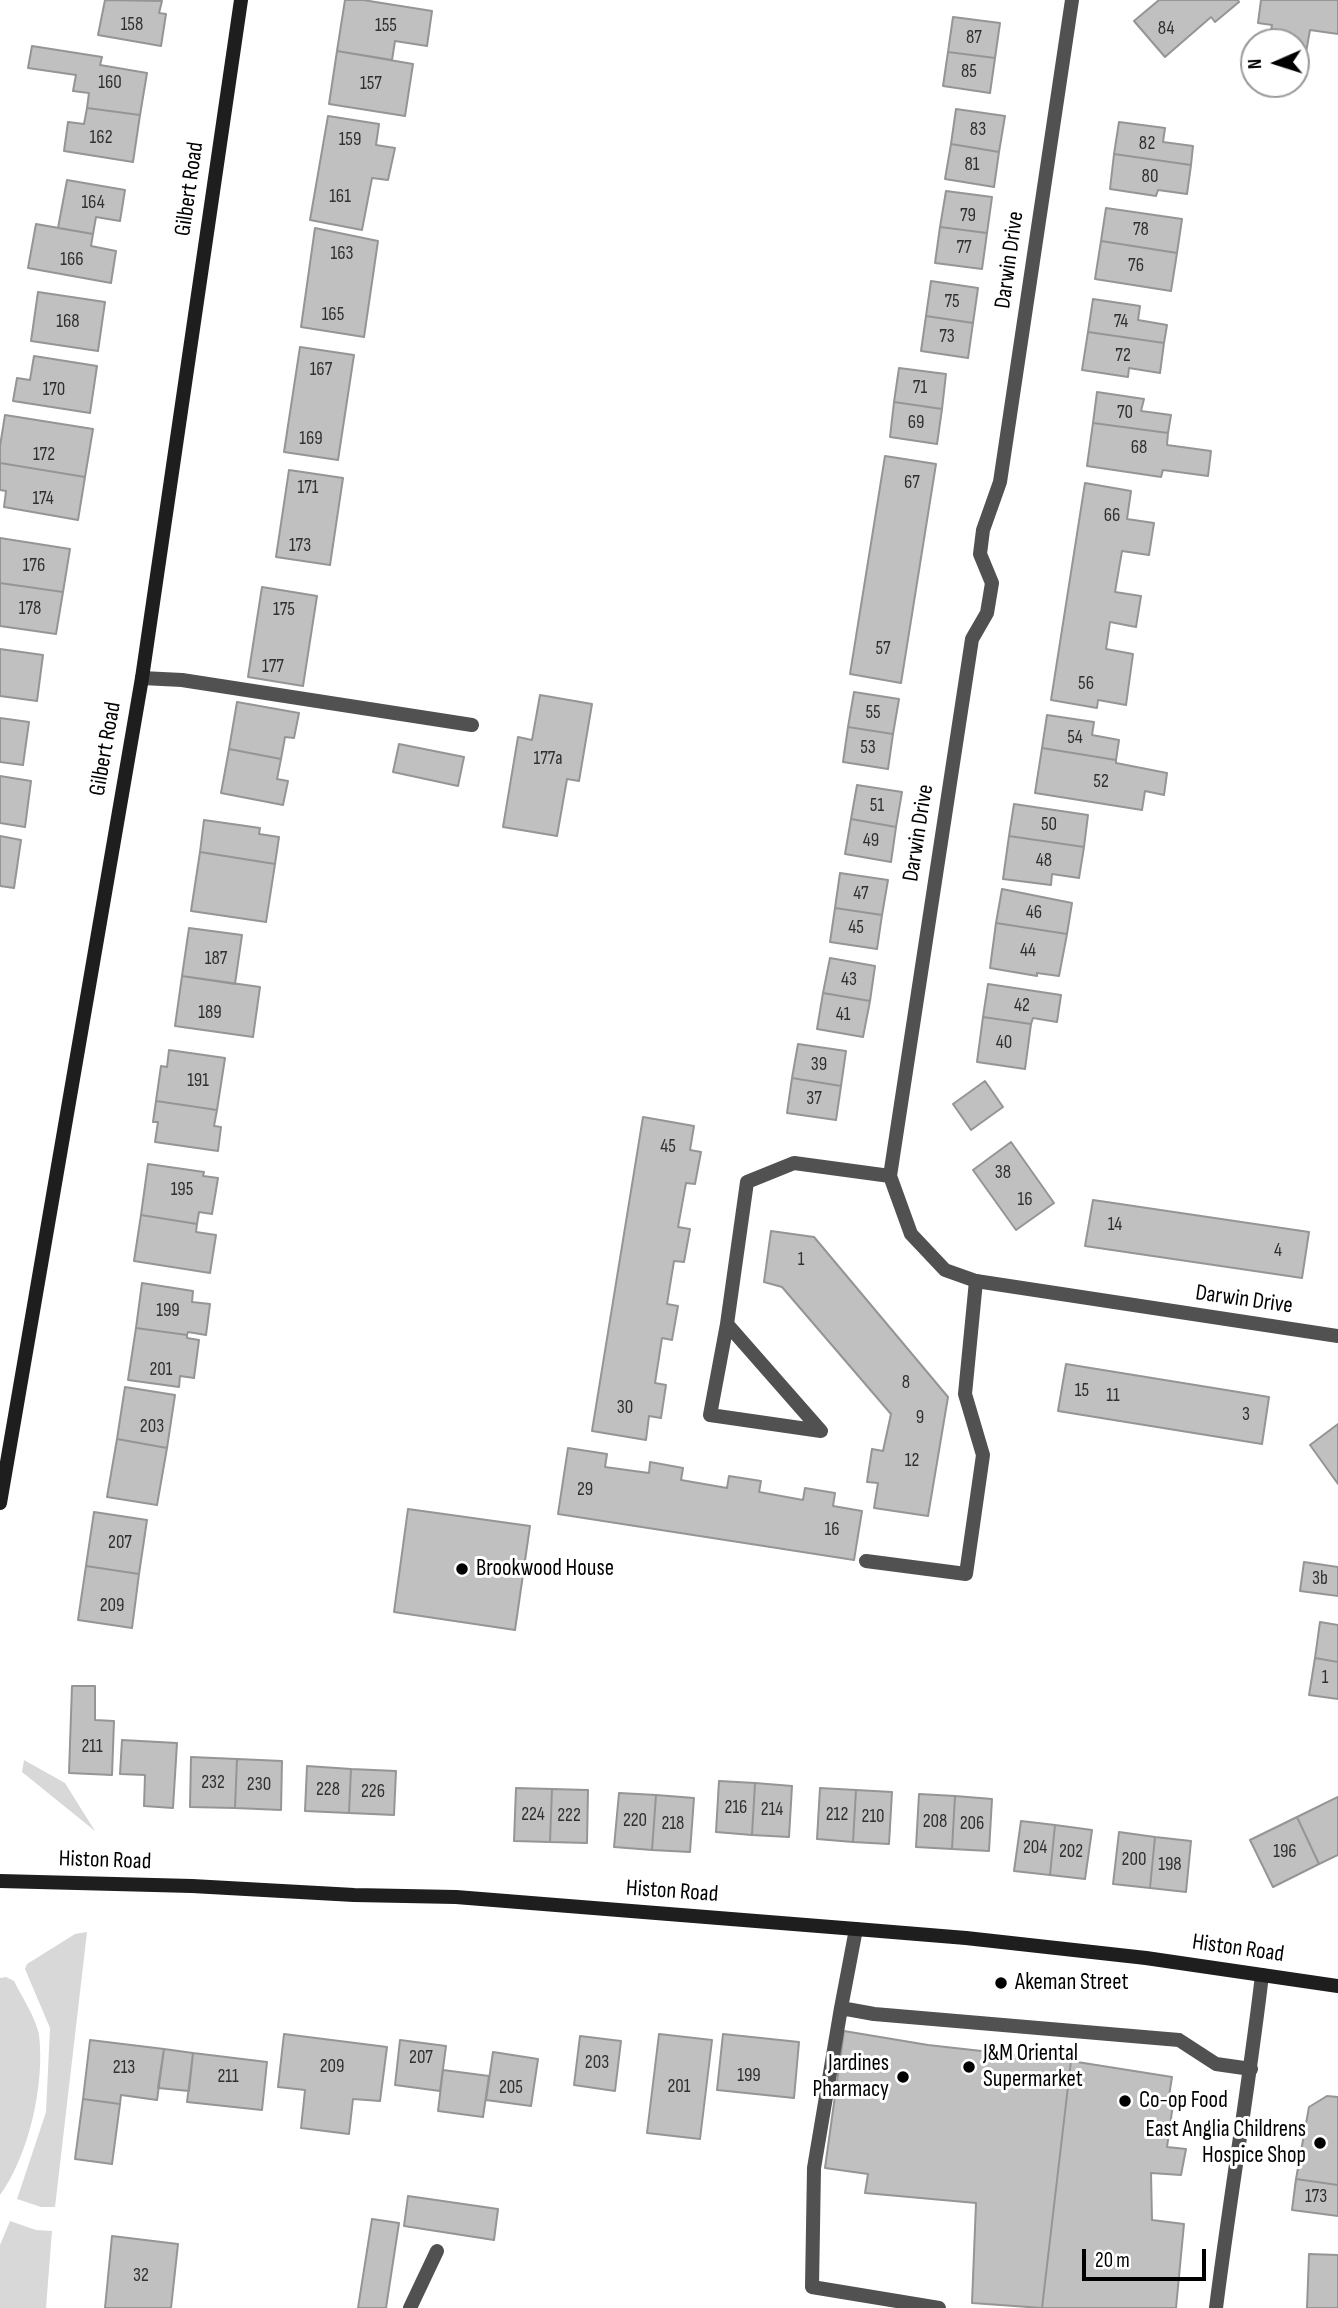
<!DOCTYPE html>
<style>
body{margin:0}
#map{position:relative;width:1338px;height:2308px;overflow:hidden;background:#fff;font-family:"Sofia Sans Condensed",sans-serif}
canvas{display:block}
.north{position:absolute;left:1240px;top:28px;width:70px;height:70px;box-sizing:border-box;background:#fff;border:2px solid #999;border-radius:50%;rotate:267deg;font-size:19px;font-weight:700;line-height:28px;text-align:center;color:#000}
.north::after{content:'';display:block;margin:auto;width:24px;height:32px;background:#000;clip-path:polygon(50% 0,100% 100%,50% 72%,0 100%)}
.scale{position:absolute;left:1082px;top:2249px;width:124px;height:32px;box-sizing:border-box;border:4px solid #000;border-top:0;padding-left:9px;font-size:21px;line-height:24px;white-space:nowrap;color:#000;-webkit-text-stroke:5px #fff;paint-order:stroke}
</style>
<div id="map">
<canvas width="1338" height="2308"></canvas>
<div class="north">N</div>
<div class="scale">20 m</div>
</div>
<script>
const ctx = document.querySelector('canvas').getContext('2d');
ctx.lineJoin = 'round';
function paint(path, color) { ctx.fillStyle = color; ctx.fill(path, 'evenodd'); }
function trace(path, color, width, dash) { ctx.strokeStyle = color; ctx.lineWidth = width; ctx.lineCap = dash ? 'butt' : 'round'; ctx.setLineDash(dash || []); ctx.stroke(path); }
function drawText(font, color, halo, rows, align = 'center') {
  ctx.font = font + ' "Sofia Sans Condensed",sans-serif'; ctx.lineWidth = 6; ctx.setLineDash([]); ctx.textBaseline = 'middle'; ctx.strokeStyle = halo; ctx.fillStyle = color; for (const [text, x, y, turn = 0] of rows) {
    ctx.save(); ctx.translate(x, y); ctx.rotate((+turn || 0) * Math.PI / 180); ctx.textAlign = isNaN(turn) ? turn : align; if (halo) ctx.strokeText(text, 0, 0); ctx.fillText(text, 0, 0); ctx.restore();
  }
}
paint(new Path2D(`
 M24,1760L65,1783L95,1831L22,1772Z
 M87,1932L55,2207H41L17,2199L46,2112L50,2028L25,1969L27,1964L75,1934Z
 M6,1977L14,1981C21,1995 37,2020 39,2035C45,2084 29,2155 0,2195V1978Z
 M10,2221L36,2230L52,2231L46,2308H0V2245Z`), '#d8d8d8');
const building = new Path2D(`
 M105,0L162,1L159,13L166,14L161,46L98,35Z
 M345,0H363L432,11L427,46L395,41L392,60L337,51Z
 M1159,0H1238L1239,2L1215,22L1211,17L1165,57L1134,21Z
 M1261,0H1338V34L1310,30L1305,58L1296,57V42H1269L1272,25L1258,23Z
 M953,17L1000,23L995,58L948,52Z
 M32,46L102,57L100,65L147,73L140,115L87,108L89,93L73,91L76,75L28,68Z
 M337,51L413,64L405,116L329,104Z
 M948,52L995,58L990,93L943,86Z
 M87,108L140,115L133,162L64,151L68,122L84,124Z
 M956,109L1005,116L999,152L951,144Z
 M328,116L379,124L376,145L395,148L388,180L372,178L362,230L310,220Z
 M1119,122L1165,128L1163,142L1193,146L1191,165L1114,154Z
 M951,144L999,152L994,187L945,179Z
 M1114,154L1191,165L1187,194L1158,190L1156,196L1110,189Z
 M67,180L125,190L120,221L96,217L93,234L58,228Z
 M946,191L992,197L987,233L940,227Z
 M1106,208L1182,219L1177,253L1101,241Z
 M36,224L93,234L91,246L116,251L111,283L28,268Z
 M940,227L987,233L982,269L935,263Z
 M315,228L378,241L364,337L301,327Z
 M1101,241L1177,253L1171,291L1095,279Z
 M931,281L978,288L973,323L926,316Z
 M38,292L105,302L98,351L31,341Z
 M1093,299L1140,306L1138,320L1167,325L1164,343L1088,332Z
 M926,316L973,323L968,358L921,351Z
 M1088,332L1164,343L1160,373L1129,368L1128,377L1082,370Z
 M300,347L354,355L338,460L284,452Z
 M34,356L97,366L90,413L13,401L17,378L30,380Z
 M899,368L946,374L942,409L894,402Z
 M1097,392L1144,399L1141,411L1171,415L1168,433L1093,423Z
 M894,402L942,409L937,444L890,437Z
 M5,415L93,429L85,477L0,463V446Z
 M1093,423L1168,433L1167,445L1211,451L1208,476L1163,470L1161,477L1087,466Z
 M885,456L936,464L901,683L850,674Z
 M0,463L85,477L78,520L4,507L6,491L0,490Z
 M289,470L343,478L330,565L276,557Z
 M1085,483L1131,491L1127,519L1154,523L1149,555L1122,551L1115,592L1141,596L1136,627L1110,622L1106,649L1133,654L1126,705L1098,700L1097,708L1051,700Z
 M0,538L70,549L63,592L0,583Z
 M0,583L63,592L56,634L0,626Z
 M262,587L317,596L303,686L248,677Z
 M0,649L43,655L37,701L0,696Z
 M854,692L899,699L893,734L848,727Z
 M540,695L592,704L579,781L567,779L557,836L503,827L518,737L532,740Z
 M237,702L299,713L294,738L285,737L281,759L229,749Z
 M1047,715L1094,722L1092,735L1119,740L1116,760L1042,748Z
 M0,718L29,722L23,765L0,762Z
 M848,727L893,734L888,769L843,762Z
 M399,744L464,757L458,786L393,772Z
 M1042,748L1116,760V763L1167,773L1164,795L1145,791L1142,810L1035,793Z
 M229,749L281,759L277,779L288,781L283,805L221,793Z
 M0,776L31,781L25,827L0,823Z
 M857,785L902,792L896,827L851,819Z
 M1014,804L1088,815L1084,847L1009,836Z
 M851,819L896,827L891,862L845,854Z
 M204,820L260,828L259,834L279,837L275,864L200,852Z
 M0,836L21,840L14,888L0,886Z
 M1009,836L1084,847L1079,878L1052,874L1051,885L1003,879Z
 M200,852L275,864L266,922L191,911Z
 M840,873L888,880L882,915L835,908Z
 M1002,889L1072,903L1067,934L996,923Z
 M835,908L882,915L877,949L830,942Z
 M996,923L1067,934L1059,976L1037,973V976L990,968Z
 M189,928L242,935L235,984L182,976Z
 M830,958L875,966L870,1001L823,993Z
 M182,976L260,987L253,1037L175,1026Z
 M988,984L1061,995L1057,1022L1033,1018L1031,1024L983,1017Z
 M823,993L870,1001L863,1037L817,1029Z
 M983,1017L1031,1024L1025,1069L977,1062Z
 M798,1044L846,1051L841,1086L792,1078Z
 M169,1050L225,1058L217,1110L156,1101L161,1066L167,1067Z
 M792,1078L841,1086L836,1120L787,1113Z
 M985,1081L1003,1107L971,1130L953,1104Z
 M156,1101L217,1110L214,1126L221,1127L218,1151L155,1142L158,1122H153Z
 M643,1117L694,1126L690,1150L701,1152L695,1184L686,1183L678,1227L690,1229L684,1262L674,1261L667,1304L678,1306L672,1340L662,1338L655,1383L666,1385L661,1418L649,1416L646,1440L592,1431Z
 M1011,1142L1054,1203L1016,1230L973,1170Z
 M148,1164L204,1172L203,1176L218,1178L212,1214L199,1212L197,1224L141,1215Z
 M1093,1200L1309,1232L1302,1278L1085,1246Z
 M141,1215L197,1224L196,1232L216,1235L210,1273L134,1261Z
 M771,1231L814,1237L948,1397L928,1516L874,1508L878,1483L867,1482L872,1449L883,1451L891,1414L782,1287L764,1282Z
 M142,1283L193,1291L192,1302L210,1304L206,1335L188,1332L187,1335L136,1328Z
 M136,1328L187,1335V1338L199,1340L194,1378L180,1376L179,1387L128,1380Z
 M1066,1364L1269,1397L1262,1444L1058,1411Z
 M125,1387L175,1395L167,1448L117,1439Z
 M1338,1424V1484L1310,1445Z
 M117,1439L167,1448L157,1505L107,1497Z
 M568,1448L607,1454L605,1467L649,1473L650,1462L683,1468L681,1480L727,1488L729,1476L761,1481L759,1492L803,1500L805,1488L835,1493L833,1506L862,1511L854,1560L558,1514Z
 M408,1509L530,1526L515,1630L394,1612Z
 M94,1512L147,1520L139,1574L86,1566Z
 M1304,1562L1338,1567V1596L1300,1591Z
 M86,1566L139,1574L132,1628L78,1620Z
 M1320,1622L1338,1625V1662L1315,1658Z
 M1315,1658L1338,1662V1699L1309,1695Z
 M72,1686H95V1720L114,1721L112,1775L69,1773Z
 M122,1740L177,1743L173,1808L144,1806L145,1775L120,1774Z
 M191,1757L237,1759L235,1808L190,1807Z
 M237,1759L282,1761L281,1810L235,1808Z
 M307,1766L351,1769L349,1813L305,1811Z
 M351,1769L396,1771L394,1815L349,1813Z
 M719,1781L755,1783L752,1835L716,1832Z
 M755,1783L792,1786L789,1837L752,1835Z
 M516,1788L552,1789L550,1842L514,1841Z
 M820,1788L856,1790L853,1842L817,1839Z
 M552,1789L588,1790L587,1843L550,1842Z
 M856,1790L892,1792L889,1844L853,1842Z
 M619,1793L656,1795L652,1850L614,1847Z
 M919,1794L955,1796L952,1849L916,1847Z
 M656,1795L694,1798L690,1852L652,1850Z
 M955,1796L992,1799L989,1851L952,1849Z
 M1338,1797V1855L1319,1864L1297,1817Z
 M1297,1817L1319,1864L1273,1887L1250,1840Z
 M1021,1821L1055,1825L1050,1875L1014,1871Z
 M1055,1825L1092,1830L1085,1879L1050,1875Z
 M1119,1832L1155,1837L1150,1888L1113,1884Z
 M1155,1837L1191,1841L1186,1892L1150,1888Z
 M844,2031L928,2045L1071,2061L1042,2308L972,2303L976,2203L865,2193L868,2174L825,2168Z
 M284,2034L387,2047L380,2101L353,2099L349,2134L301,2128L305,2090L278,2087Z
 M659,2034L712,2040L700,2139L647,2133Z
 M723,2034L799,2042L794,2098L717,2090Z
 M580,2036L621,2041L615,2091L574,2085Z
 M90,2040L164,2049L157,2100L121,2095L120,2104L83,2099Z
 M400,2040L446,2046L440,2091L395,2085Z
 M164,2049L193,2053L189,2091L158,2088Z
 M493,2052L538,2059L531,2106L486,2100Z
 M193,2053L267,2062L262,2110L187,2102Z
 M1071,2061L1172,2077L1169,2096L1174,2097L1167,2147L1186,2149L1181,2175L1151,2173L1152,2220L1184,2224L1176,2308H1042Z
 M443,2070L489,2076L483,2117L438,2111Z
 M1327,2096L1338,2097V2185L1296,2179L1309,2107Z
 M83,2099L120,2104L112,2164L75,2159Z
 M1296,2179L1338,2185V2216L1292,2210Z
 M408,2196L498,2209L494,2240L404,2226Z
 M372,2219L399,2223L386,2308H358Z
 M112,2236L178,2244L171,2308H105Z
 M1309,2254L1338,2255V2308H1307Z`);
paint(building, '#c0c0c0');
trace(building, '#959595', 2);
trace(new Path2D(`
 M142,678L182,680L472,725
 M866,1561L966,1574L983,1455L965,1394L976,1281
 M856,1929L841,2008L874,2014L1179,2040L1216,2064L1251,2069
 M841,2008L814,2168L812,2287L939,2308
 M410,2308L437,2251`), '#515151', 14);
trace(new Path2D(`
 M1072,0L1000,482L983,530L980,554L992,583L987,613L972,639L890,1176L911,1234L945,1270L976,1281L1338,1336
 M727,1324L710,1415L821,1431L727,1324L747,1182L794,1163L890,1176
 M1216,2308C1230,2197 1249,2086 1262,1975`), '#515151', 14);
trace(new Path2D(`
 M0,1503L142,678L241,0
 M0,1881L192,1886L354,1895L456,1897L856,1929L966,1938L1146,1958L1338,1986`), '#1e1e1e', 14);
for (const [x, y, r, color] of [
 [462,1569,7,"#000"],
 [1001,1983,7,"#000"],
 [969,2067,7,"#000"],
 [903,2077,7,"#000"],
 [1125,2101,7,"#000"],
 [1320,2143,7,"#000"]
]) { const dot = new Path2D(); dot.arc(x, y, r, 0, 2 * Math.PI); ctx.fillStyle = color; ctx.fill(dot); trace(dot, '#fff', 2.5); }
drawText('19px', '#303030', null, [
 ["158",132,25],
 ["155",386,26],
 ["84",1166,29],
 ["87",974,38],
 ["85",969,72],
 ["160",110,83],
 ["157",371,84],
 ["83",978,130],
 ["162",101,138],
 ["159",350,140],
 ["82",1147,144],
 ["81",972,165],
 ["80",1150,177],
 ["161",340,197],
 ["164",93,203],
 ["79",968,216],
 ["78",1141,230],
 ["77",964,248],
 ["163",342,254],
 ["166",72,260],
 ["76",1136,266],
 ["75",952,302],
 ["165",333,315],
 ["168",68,322],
 ["74",1121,322],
 ["73",947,337],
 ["72",1123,356],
 ["167",321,370],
 ["71",920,388],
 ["170",54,390],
 ["70",1125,413],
 ["69",916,423],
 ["169",311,439],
 ["68",1139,448],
 ["172",44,455],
 ["67",912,483],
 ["171",308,488],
 ["174",43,499],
 ["66",1112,516],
 ["173",300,546],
 ["176",34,566],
 ["178",30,609],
 ["175",284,610],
 ["57",883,649],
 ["177",273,667],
 ["56",1086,684],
 ["55",873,713],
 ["54",1075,738],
 ["53",868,748],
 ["177a",548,759],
 ["52",1101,782],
 ["51",877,806],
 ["50",1049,825],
 ["49",871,841],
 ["48",1044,861],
 ["47",861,894],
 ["46",1034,913],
 ["45",856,928],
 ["44",1028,951],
 ["187",216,959],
 ["43",849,980],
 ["42",1022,1006],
 ["189",210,1013],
 ["41",843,1015],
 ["40",1004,1043],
 ["39",819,1065],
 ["191",198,1081],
 ["37",814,1099],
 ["45",668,1147],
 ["38",1003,1173],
 ["195",182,1190],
 ["16",1025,1200],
 ["14",1115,1225],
 ["4",1278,1251],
 ["1",801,1260],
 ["199",168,1311],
 ["201",161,1370],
 ["8",906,1383],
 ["15",1082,1391],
 ["11",1113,1396],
 ["30",625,1408],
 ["3",1246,1415],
 ["9",920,1418],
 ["203",152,1427],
 ["12",912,1461],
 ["29",585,1490],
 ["16",832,1530],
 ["207",120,1543],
 ["3b",1320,1579],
 ["209",112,1606],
 ["1",1325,1678],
 ["211",92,1747],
 ["232",213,1783],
 ["230",259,1785],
 ["228",328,1790],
 ["226",373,1792],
 ["216",736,1808],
 ["214",772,1810],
 ["224",533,1815],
 ["212",837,1815],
 ["222",569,1816],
 ["210",873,1817],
 ["220",635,1821],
 ["208",935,1822],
 ["218",673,1824],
 ["206",972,1824],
 ["204",1035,1848],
 ["202",1071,1852],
 ["196",1285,1852],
 ["200",1134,1860],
 ["198",1170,1865],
 ["207",421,2058],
 ["203",597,2063],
 ["209",332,2067],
 ["213",124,2068],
 ["199",749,2076],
 ["211",228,2077],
 ["201",679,2087],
 ["205",511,2088],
 ["173",1316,2197],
 ["32",141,2276]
]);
drawText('23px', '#000', '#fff', [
 ["Gilbert Road",190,189,-82],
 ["Darwin Drive",1010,260,-82],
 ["Gilbert Road",106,749,-80],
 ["Darwin Drive",919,833,-81],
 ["Darwin Drive",1244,1300,8],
 ["Histon Road",105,1861,2],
 ["Histon Road",672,1892,4],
 ["Histon Road",1238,1949,8]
]);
drawText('23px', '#000', '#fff', [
 ["Brookwood House",476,1569],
 ["Akeman Street",1015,1983],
 ["J&M Oriental",983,2054],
 ["Supermarket",983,2080],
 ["Jardines",889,2064,"right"],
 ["Pharmacy",889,2090,"right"],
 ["Co-op Food",1139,2101],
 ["East Anglia Childrens",1306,2130,"right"],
 ["Hospice Shop",1306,2156,"right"]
], 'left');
</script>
